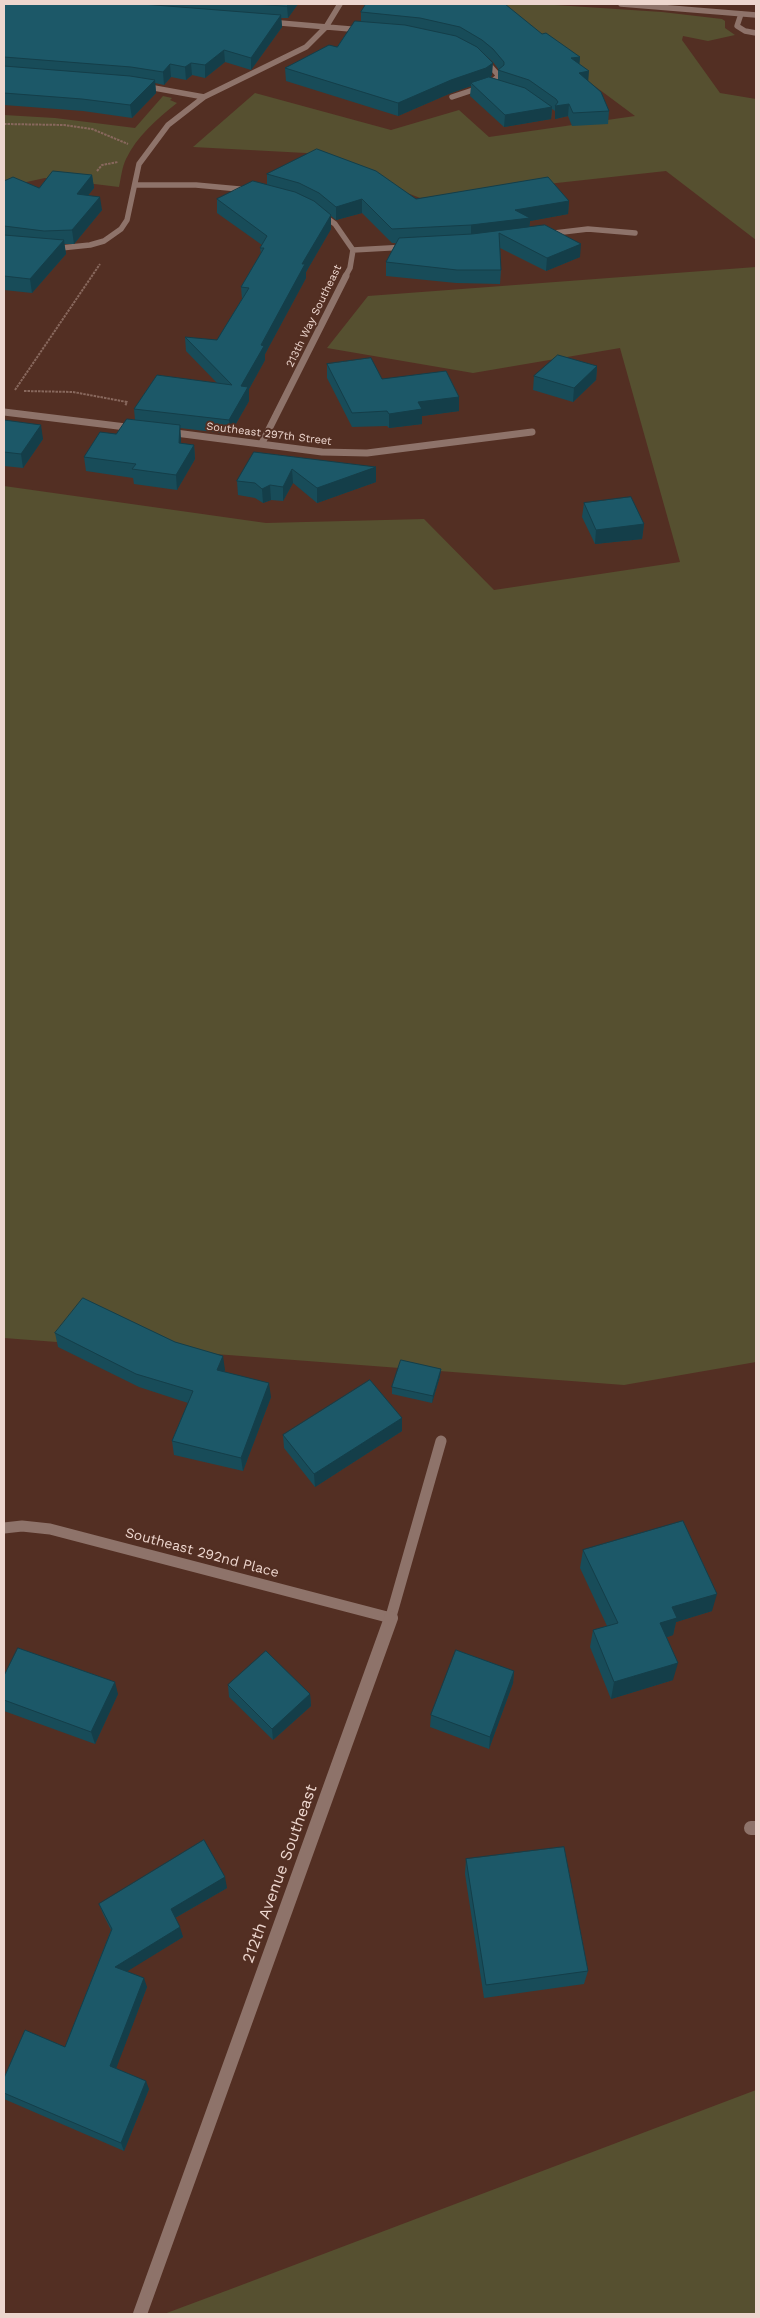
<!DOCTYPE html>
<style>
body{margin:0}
#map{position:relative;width:760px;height:2318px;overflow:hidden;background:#532f23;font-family:"Work Sans",sans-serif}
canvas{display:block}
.frame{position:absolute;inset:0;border:5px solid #edd6ce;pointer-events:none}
</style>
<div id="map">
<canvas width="760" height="2318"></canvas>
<div class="frame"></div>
</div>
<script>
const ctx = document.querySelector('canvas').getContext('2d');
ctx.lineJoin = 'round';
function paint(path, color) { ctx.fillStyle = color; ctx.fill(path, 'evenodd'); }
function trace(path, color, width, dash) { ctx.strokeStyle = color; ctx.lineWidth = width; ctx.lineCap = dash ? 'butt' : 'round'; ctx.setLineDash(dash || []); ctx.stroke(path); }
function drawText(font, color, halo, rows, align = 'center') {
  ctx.font = font + ' "Work Sans",sans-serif'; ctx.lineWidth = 4; ctx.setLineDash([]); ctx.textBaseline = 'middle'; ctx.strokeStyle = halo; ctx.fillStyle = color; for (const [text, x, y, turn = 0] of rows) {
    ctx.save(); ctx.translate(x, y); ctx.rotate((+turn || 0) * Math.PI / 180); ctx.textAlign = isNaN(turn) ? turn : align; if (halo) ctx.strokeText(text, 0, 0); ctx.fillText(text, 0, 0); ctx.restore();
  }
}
paint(new Path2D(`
 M504,4H540L662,12L722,19L725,21V28L735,35L708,41L683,36L682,40L720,93L756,99V240L666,171L420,198L306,153L193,147L255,93L391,130L459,110L489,137L635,116L534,41Z
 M163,96L172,98L170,100L177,103C157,119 137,136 126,159C122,167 121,178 119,187L45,178L22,183L4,182V115L55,118L135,128Z
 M756,267V1362L624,1385L4,1338V486L266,523L424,519L494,590L680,562L620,348L473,373L327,348L368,296Z
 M756,2090V2314H164L231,2289Z`), '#565030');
trace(new Path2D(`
 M4,124L64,125L92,129L128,144
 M97,171L102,165L118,162
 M15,390L100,264
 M24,391L73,392L127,402L125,406`), '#88685d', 2, [2.5, 1]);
trace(new Path2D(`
 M741,14L737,26L745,31L756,33`), '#8e736a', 5.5);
trace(new Path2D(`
 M621,4L756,15
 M269,22L362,30
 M143,86L204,97
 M452,97L488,85L499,76L483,58
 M135,185H196L250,190
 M320,213L335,224L353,250L350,268L345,277
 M546,234L588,229L635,233
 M51,249L90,245L104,241L121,229L127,220L139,164L168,125L204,97L306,47L326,27L340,4
 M353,250L407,247`), '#8e736a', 5.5);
trace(new Path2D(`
 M4,412L134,428
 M168,432L322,452L367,453L532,432
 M262,443L346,276`), '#8e736a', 7);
trace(new Path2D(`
 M4,1528L22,1526L50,1529L391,1618
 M390,1620L441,1441`), '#8e736a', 11);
trace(new Path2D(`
 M751,1828H756
 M140,2314L391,1618`), '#8e736a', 14);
paint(new Path2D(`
 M4,4H298L288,18H281L282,27L251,70L225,62L205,78L192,75L186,80L171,77L164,85L155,83L156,93L132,118L83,111L4,105Z
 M366,4L542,34L580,57L579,64L588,81L609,111L608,124L572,126L568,116L555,119V111L552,109L551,119L504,127L470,96L471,86L451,93L398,116L286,81L285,68L337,47L361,22V12ZM482,52L493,62L499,70H498V80L490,78L492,75Z
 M267,174L416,199L569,201L568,214L530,221L529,227L580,257L546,271L500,248L501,270L500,284L456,283L386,276V262L396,243H392L362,213L336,220L331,216V229L306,272V278L265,354V360L249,389V401L230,434L180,428L181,443L194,445L195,459L177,490L134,484L133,478L86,471L84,457L116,434L135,420L134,409L217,383L186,351L185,337L217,340L242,299L241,287L261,254L260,248L262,245L217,213V199L267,185Z
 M92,175L94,188L88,195L102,210L74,244H64L66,254L32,293L4,290V181L39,188Z
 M327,364L382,379L459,397V411L422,416V424L389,428L387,426L352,427L327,378Z
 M597,366L596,380L573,402L533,390L534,376Z
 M4,420L43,439L23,468L4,466Z
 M254,452L376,482L317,503L293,483L283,501L271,500L263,503L255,498L238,495L237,481Z
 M584,503L644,524L642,539L595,544L582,517Z
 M55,1333L225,1370L224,1372L271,1397L243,1471L174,1455L172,1441L188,1403L139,1387L58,1347Z
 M440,1376L432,1403L392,1394V1387Z
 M402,1418V1431L315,1487L284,1448L283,1435Z
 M583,1550L712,1611L676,1622L673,1635L667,1637L673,1680L611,1699L590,1647L593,1630L607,1626L580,1568Z
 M514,1671L513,1683L489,1749L430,1727L431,1715Z
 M4,1676L118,1694L95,1744L4,1711Z
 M228,1685L310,1694L311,1706L273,1740L229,1697Z
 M466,1859L588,1971L584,1984L484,1998L465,1874Z
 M227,1888L175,1918L183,1937L127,1971L147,1987L116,2068L149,2089L124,2151L4,2099V2093L65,2047L111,1930L103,1914L99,1904Z`), '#184c59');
paint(new Path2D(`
 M289,4H298L288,18L287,6Z
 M281,15L282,27L251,70V58Z
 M224,50L225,62L205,78V65Z
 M580,57L579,69L571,58Z
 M191,63L192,75L186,80L185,67Z
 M493,63L492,75L486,81L471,83V86L451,93L398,116V103L451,80Z
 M170,64L171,77L164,85L163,72Z
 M589,71L588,84L579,73Z
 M155,80L156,93L132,118L130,105Z
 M569,104L568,116L555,119V106Z
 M552,107L551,119L504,127L505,115Z
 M92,175L94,188L78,208L77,194Z
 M100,197L102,210L74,244L72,230Z
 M362,199V213L336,220V207Z
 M569,201L568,214L530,221L529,231L499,233L471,238V225L515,210Z
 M331,215V229L306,272V278L265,354V360L249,389V401L230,434L229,420L241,386L302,264Z
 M64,240L66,254L32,293L30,279Z
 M581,244L580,257L546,271L547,258Z
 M597,366L596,380L573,402L574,388Z
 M459,397V411L422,416V424L389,428V414L418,402Z
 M41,425L43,439L23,468L21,454Z
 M180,425L181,440L180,457L179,443Z
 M194,445L195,459L177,490L176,475Z
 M376,467V482L317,503V488Z
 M292,469L293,483L283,501V487Z
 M270,485L271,500L263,503L262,489Z
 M644,524L642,539L595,544L596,530Z
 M223,1356L225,1370L218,1384L217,1370Z
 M441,1369L440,1376L432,1403L433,1396Z
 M269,1383L271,1397L243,1471L241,1458Z
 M402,1418V1431L315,1487L314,1474Z
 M717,1594L712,1611L676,1622L673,1635L656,1641L660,1623L672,1607Z
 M678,1663L673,1680L611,1699L614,1682Z
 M514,1671L513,1683L489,1749L490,1737Z
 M115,1682L118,1694L95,1744L91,1732Z
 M310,1694L311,1706L273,1740L272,1729Z
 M225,1877L227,1888L173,1919L171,1909Z
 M180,1927L183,1937L118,1977L115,1967Z
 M144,1978L147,1987L114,2074L110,2066Z
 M146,2081L149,2089L124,2151L121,2143Z`), '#143e49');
const building = new Path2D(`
 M4,4H142L281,15L251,58L224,50L205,65L191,63L185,67L170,64L163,72L131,67L4,57Z
 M254,4H289L287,6Z
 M366,4H505L542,34L546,33L580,57L571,58L589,71L579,73L601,92L609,111L573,113L569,104L555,106L558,102L556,99L529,80L498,70L504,65V62L493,49L482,40L460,27L420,18L361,12Z
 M355,21L405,25L456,36L477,47L493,63L486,68L451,80L398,103L285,68L329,45L337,47Z
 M4,66L130,76L155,80L130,105L82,99L4,93Z
 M489,77L525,88L552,107L505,115L471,83Z
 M317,149L376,171L416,199L548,177L569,201L515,210L530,218L471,225L392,229L362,199L336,207L319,193L299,183L267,174Z
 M53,171L92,175L77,194L100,197L72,230L44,231L4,226V181L13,177L39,188Z
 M253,181L295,192L314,201L331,215L302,264H305L261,345L264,346L241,386L248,387L229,420L134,409L157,375L232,385L185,337L217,340L249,288L241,287L264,248H260L267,236L217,199Z
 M545,225L581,244L547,258L499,233L501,270H457L386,262L399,238L472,234Z
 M4,235L64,240L30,279L4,276Z
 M558,355L597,366L574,388L534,376Z
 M371,358L382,379L446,371L459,397L418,402L422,409L389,414L387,411L352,413L327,364Z
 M127,419L180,425L179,443L194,445L176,475L132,469L136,464L84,457L100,432L116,434Z
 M4,420L41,425L21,454L4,452Z
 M254,452L376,467L317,488L292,469L283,487L270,485L262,489L255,483L237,481Z
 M631,497L644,524L596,530L584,503Z
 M83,1298L175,1342L223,1356L217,1370L269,1383L241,1458L172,1441L193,1391L136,1374L55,1333Z
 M401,1360L441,1369L433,1396L392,1387Z
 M370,1380L402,1418L314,1474L283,1435Z
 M683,1521L717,1594L672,1607L677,1618L660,1623L678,1663L614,1682L593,1630L618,1623L583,1550Z
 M18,1648L115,1682L91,1732L4,1700V1676Z
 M456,1650L514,1671L490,1737L431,1715Z
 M266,1651L310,1694L272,1729L228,1685Z
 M204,1840L225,1877L171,1909L180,1927L115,1967L144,1978L110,2066L146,2081L121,2143L4,2093V2078L25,2030L65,2047L112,1929L99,1904Z
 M564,1847L588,1971L486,1985L466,1859Z`);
paint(building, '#1c5868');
trace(building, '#143e49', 1);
drawText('11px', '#edd6ce', '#532f23', [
 ["213th Way Southeast",314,316,-64],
 ["Southeast 297th Street",269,434,7]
]);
drawText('14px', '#edd6ce', '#532f23', [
 ["Southeast 292nd Place",202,1553,15]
]);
drawText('16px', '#edd6ce', '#532f23', [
 ["212th Avenue Southeast",280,1874,-70]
]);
</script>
